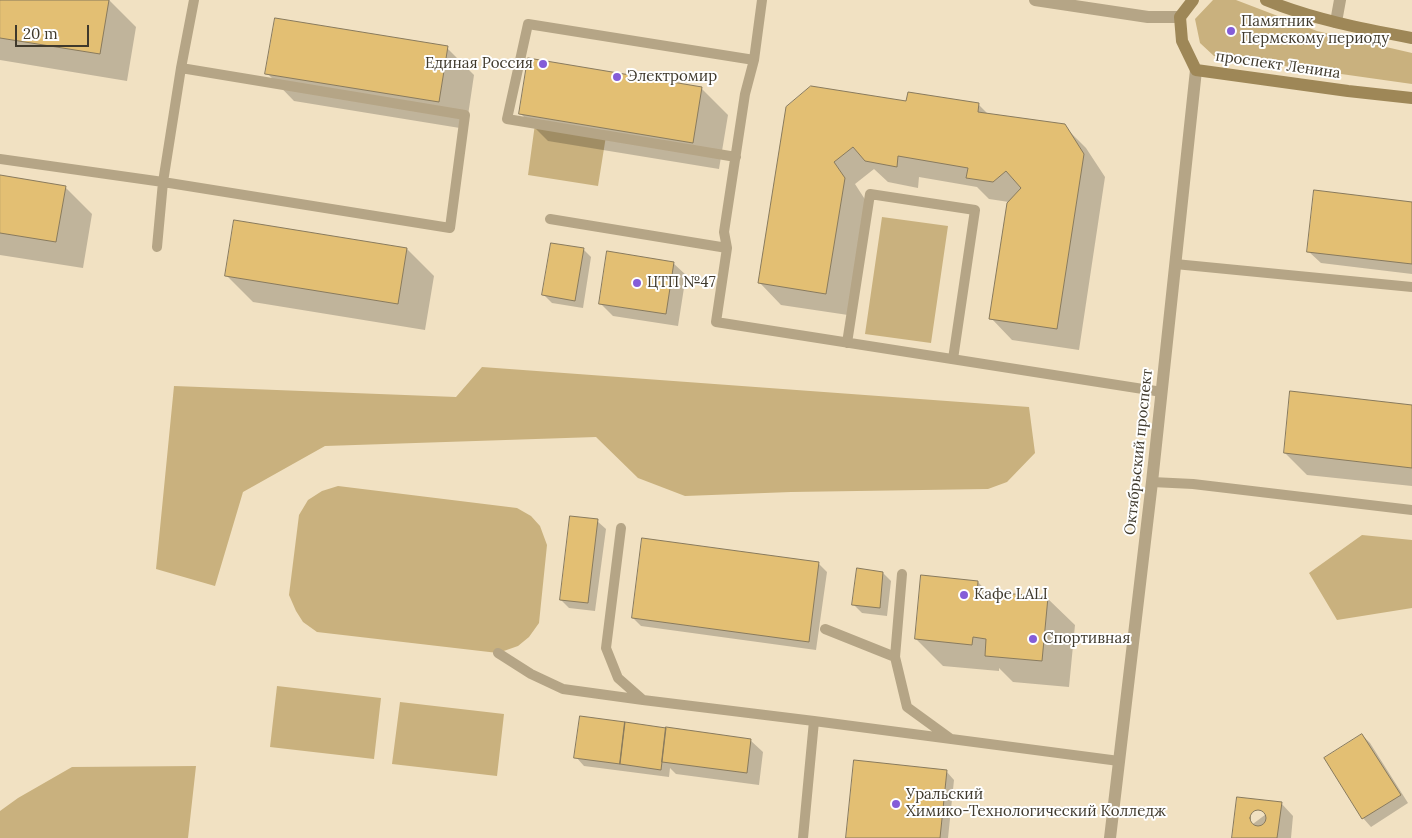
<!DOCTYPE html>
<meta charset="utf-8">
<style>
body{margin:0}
#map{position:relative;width:1412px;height:838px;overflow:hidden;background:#f1e1c2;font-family:Lora,serif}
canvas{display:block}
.scale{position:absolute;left:15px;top:25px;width:74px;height:22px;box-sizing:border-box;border:2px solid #3f392c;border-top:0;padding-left:6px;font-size:15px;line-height:18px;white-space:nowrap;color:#3f392c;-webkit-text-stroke:4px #fff;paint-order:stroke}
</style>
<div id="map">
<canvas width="1412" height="838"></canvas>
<div class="scale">20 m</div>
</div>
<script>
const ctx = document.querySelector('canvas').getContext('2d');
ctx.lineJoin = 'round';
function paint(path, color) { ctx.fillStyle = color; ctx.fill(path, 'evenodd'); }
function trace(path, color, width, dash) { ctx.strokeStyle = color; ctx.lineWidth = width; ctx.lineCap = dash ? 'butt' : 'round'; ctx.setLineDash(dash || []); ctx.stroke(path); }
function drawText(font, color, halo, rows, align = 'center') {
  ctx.font = font + ' Lora,serif'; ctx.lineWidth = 4; ctx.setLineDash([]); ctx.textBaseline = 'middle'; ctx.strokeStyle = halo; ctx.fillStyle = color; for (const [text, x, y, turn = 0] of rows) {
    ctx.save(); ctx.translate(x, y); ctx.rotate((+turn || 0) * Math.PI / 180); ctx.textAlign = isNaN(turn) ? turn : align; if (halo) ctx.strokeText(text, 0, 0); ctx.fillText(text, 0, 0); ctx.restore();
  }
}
paint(new Path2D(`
 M1213,0H1236L1317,31L1412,53V84L1214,56L1200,43L1195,19Z
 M535,124L606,136L598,186L528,175Z
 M882,217L948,226L931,343L865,334Z
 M482,367L1029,407L1035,453L1007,482L988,489L791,492L685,496L638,478L596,437L325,446L243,492L215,586L156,569L174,386L456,397Z
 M338,486L517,508L531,516L540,526L547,545L539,623L529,637L518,646L498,653L317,632L303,622L296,611L289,595L299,515L308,500L322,491Z
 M1362,535L1412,540V608L1337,620L1309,573Z
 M277,686L381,698L374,759L270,747Z
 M400,702L504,714L497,776L392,764Z
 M196,766L188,838H0V811L18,798L72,767Z`), '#c9b17e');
paint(new Path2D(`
 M0,0H109L136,27L127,81L0,60Z
 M447,48L474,75L466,129L294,101L267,73Z
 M701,88L728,115L719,169L548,141L521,114Z
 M908,102L978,104L989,115L1064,126L1086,148L1105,177L1079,350L1012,340L991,318L1009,202L989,199L977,187L919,177L918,188L888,182L874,169L855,184L866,201L848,315L781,305L760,283L787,108Z
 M0,177L65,187L92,214L83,268L0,255Z
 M1412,203V274L1321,263L1308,251Z
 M407,249L434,276L425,330L253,302L226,275Z
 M583,249L591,257L583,308L552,303L543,294Z
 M673,263L686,275L678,326L613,316L600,303Z
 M1412,406V486L1307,475L1285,453Z
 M597,521L606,529L595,611L569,608L561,600Z
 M818,563L827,572L816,650L641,626L633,618Z
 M883,573L891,581L887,616L862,613L854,605Z
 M978,582L991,596L1047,598L1075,625L1069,687L1013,682L999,668V671L943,666L916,639Z
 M1362,735L1370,743L1408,803L1371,827L1363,818L1325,759Z
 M750,740L763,752L759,785L676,774L670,768L669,777L584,766L576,757Z
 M946,771L954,780L948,838H847Z
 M1281,803L1293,816L1291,838H1234Z`), '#0003');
const building = new Path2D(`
 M0,0H109L100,54L0,38Z
 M275,18L448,46L439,102L265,74Z
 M528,58L702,87L693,143L519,114Z
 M811,86L906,101L908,92L979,103L978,112L1065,124L1084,154L1057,329L989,319L1007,203L1021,188L1006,171L993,182L966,178L968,168L898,156L897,167L865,161L853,147L834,162L845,178L826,294L758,283L786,107Z
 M0,175L66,186L56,242L0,233Z
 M1314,190L1412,202V264L1307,252Z
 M234,220L407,248L398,304L225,276Z
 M551,243L584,248L575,301L542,295Z
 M607,251L674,262L666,314L599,304Z
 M1290,391L1412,405V468L1284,453Z
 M570,516L598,519L588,603L560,600Z
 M642,538L819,562L809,642L632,618Z
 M857,568L883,572L880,608L852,605Z
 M921,575L978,581L977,596L990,597L991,592L1048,597L1042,661L985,656L986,639L973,637L972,645L915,639Z
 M580,716L625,722L620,764L574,758Z
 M625,722L666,728L661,770L620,764Z
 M666,727L751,739L747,773L662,762Z
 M1362,734L1401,795L1362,819L1324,758Z
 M854,760L947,770L940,838H846Z
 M1237,797L1282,802L1277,838H1232Z
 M1250 818a8 8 0 1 1 16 0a8 8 0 1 1-16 0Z`);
paint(building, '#e3bf73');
trace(building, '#887a5d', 1);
trace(new Path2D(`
 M762,0L754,60L745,94L724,232L727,248L716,322L1162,392
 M736,157L507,119L528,24L754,60
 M0,159L163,182L450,228L465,115L181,68
 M550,219L727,248
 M157,247L163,182L181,68L194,0
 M1175,264L1412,287
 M847,343L870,194L975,210L953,359
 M1152,482L1193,484L1412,510
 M621,528L606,648L618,678L643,700L814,721L1119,761
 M902,574L895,657L907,707L951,739
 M825,629L895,657
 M498,653L531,674L563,689L643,700
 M803,838L814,721`), '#b5a586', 10);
trace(new Path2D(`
 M1336,22L1340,0
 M1110,838L1152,482L1196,70`), '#b5a586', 12);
trace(new Path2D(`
 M1035,0L1148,17H1180`), '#b5a586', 12);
trace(new Path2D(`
 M1193,0L1180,17L1182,41L1196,70L1348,91L1412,98
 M1266,0C1311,19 1364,29 1412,38`), '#9e8757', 12);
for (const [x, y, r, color] of [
 [1231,31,5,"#845dd8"],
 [543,64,5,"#845dd8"],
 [617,77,5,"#845dd8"],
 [637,283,5,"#845dd8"],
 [964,595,5,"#845dd8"],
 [1033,639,5,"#845dd8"],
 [896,804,5,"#845dd8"]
]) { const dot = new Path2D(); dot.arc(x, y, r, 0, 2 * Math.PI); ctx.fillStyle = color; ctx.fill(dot); trace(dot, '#fff', 2); }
drawText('15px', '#3f392c', '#fff', [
 ["Памятник",1241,22],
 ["Пермскому периоду",1241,39],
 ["Единая Россия",533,64,"right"],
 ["Электромир",627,77],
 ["ЦТП №47",647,283],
 ["Кафе LALI",974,595],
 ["Спортивная",1043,639],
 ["Уральский",906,795],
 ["Химико-Технологический Колледж",906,812]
], 'left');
drawText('15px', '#3f392c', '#fff', [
 ["проспект Ленина",1278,65,8],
 ["Октябрьский проспект",1139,452,-84]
]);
</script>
